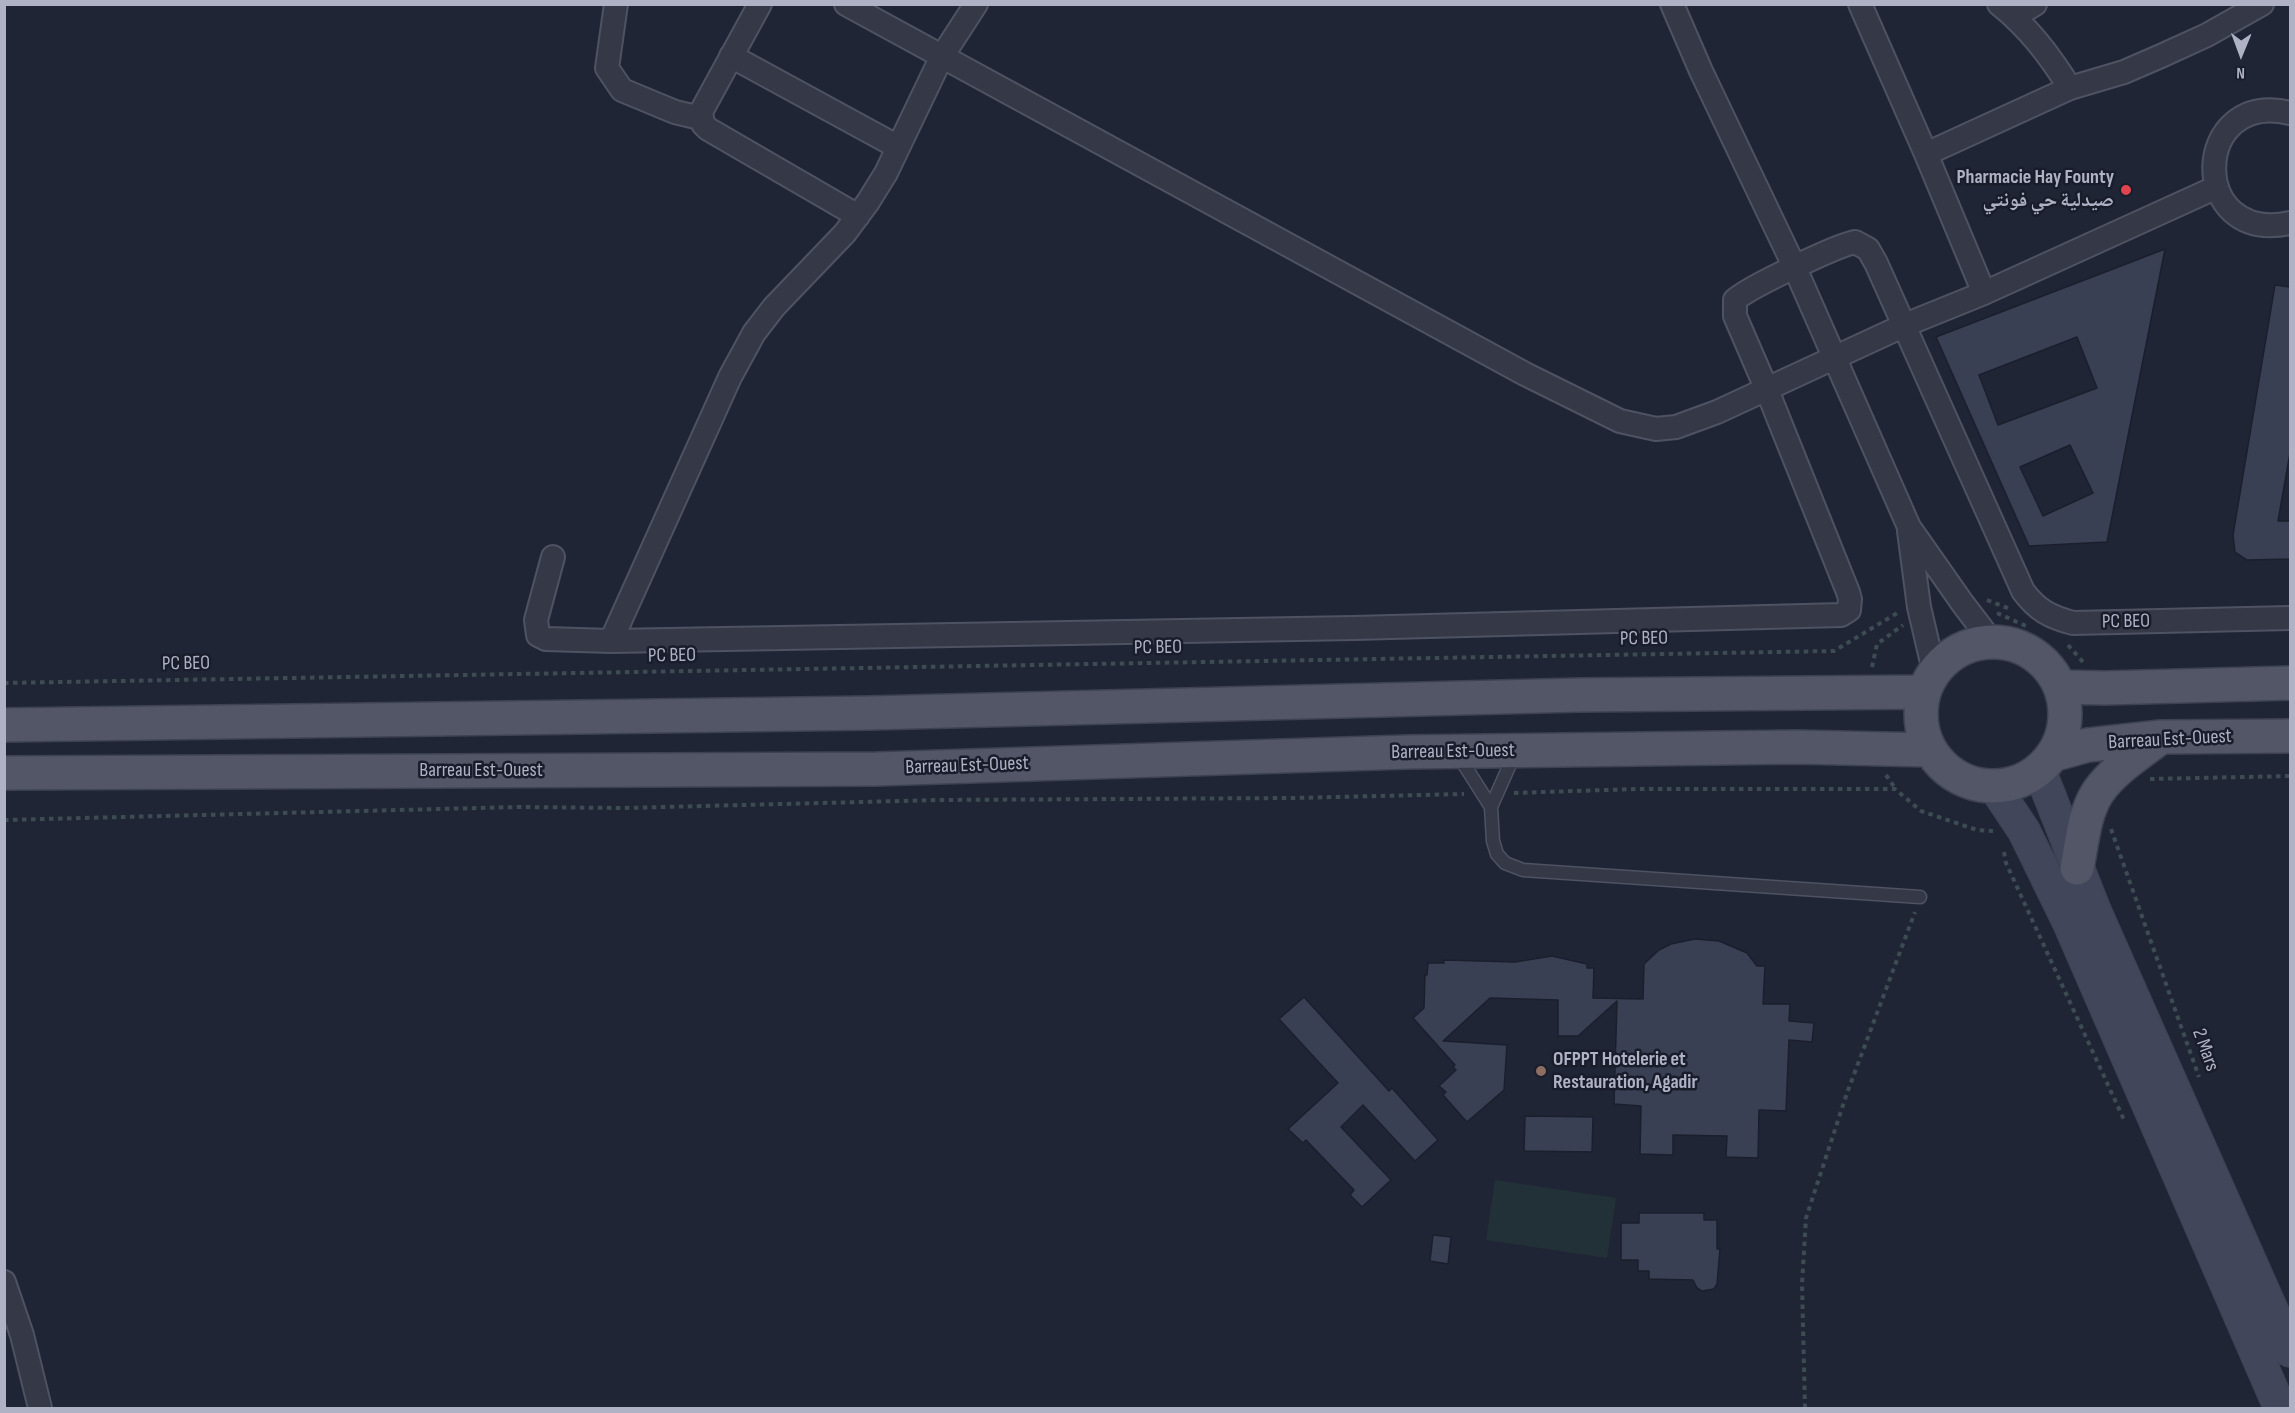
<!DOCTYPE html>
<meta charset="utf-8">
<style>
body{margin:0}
#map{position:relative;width:2295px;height:1413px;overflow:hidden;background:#202536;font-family:"Sofia Sans Condensed",sans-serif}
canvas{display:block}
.frame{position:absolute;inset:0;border:6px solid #aeb2c4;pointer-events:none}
.north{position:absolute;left:2211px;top:24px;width:60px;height:60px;-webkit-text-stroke:4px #191d2b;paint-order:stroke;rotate:181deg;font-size:16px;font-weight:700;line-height:24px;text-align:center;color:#aeb2c4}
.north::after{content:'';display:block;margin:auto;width:21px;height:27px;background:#aeb2c4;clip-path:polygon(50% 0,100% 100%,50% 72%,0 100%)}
</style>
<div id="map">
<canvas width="2295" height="1413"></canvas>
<div class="frame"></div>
<div class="north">N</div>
</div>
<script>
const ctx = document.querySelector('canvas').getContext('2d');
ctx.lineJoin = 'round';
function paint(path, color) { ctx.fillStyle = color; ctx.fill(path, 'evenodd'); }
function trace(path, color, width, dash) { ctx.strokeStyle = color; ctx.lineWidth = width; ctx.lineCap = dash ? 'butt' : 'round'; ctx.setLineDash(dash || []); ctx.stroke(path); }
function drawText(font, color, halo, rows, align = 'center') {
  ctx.font = font + ' "Sofia Sans Condensed","Noto Naskh Arabic",sans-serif'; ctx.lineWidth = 5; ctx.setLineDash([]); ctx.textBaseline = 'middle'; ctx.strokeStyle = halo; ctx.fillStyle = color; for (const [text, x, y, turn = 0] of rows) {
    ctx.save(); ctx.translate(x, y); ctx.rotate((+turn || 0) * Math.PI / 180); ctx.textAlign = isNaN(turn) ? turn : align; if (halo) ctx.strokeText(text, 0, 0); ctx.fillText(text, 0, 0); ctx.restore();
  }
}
paint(new Path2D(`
 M1495,1180L1616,1198L1607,1258L1486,1240Z`), '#223137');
const building = new Path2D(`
 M2165,249L2107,542L2029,546L1936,337ZM2077,337L2097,388L1998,425L1979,375ZM2070,445L2093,493L2043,516L2020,467Z
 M2275,285L2290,287V453L2278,521H2290V559L2247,560L2235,552L2233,535Z
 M1695,939L1719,941L1747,953L1757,966H1765L1763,1004H1790L1789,1021L1814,1023L1812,1042L1789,1040L1786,1111L1759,1110L1758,1158L1726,1157L1727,1136L1673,1135V1155L1640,1154L1641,1106L1614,1104L1617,1001L1578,1036H1558V1000L1490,998L1443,1041L1507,1045L1504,1090L1467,1122L1443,1095L1446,1092L1439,1086L1456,1070L1453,1067L1455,1065L1413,1018L1424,1008L1425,975H1427L1428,963H1444V960L1515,962L1552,956L1587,964V968H1594L1593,998L1643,999L1644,964L1659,950L1671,944Z
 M1304,997L1389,1091L1392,1088L1438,1140L1415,1161L1363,1105L1341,1127L1391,1180L1362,1207L1350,1195L1354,1190L1306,1140L1303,1143L1288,1129L1338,1083L1279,1019Z
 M1525,1116L1593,1117L1592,1152L1524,1151Z
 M1639,1213H1704V1220H1717V1249H1720L1717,1284L1714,1289L1702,1291L1697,1288L1693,1280L1649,1279V1271H1638V1260H1621V1223H1639Z
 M1433,1235L1451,1237L1448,1264L1430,1261Z`);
paint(building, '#3a4054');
trace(building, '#1b1f2d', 1.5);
const lane = new Path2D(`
 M1515,753L1491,807L1493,841L1497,854L1505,863L1523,870L1920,897
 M1458,755L1491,807`);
const street = new Path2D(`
 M616,4L607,68L622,90L675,112L700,118
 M760,4L701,112L703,124L708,129L858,216
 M846,4L1525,374L1620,421L1656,429L1676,427L1717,412L1905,325L1984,293L2217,187
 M1672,4L1701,71L1795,268L1909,527L1963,604L1992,642
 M1860,4L1926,154L1984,293
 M1999,4C2029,28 2050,56 2070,88
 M2015,16L2035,4
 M731,56L898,147
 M2290,113C2191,89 2187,245 2290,223
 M1926,154L2070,88L2124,72L2161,56L2207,35L2262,4
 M1909,531L1919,607L1934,671
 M553,557L536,620L538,635L546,639L611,641L1354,628L1841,615L1849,610L1850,599L1848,592L1767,390L1735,316V300C1749,287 1836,246 1855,242L1868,249L1876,263L2023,591C2037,610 2050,617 2073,623L2290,618
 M611,641L730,377L754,333L774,307L845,233L868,202L886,173L941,58L976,4
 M4,1282L22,1335L40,1408`);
const secondary = new Path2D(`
 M2039,769L2095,911L2290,1351
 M1994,786L2024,831L2069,923L2280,1408`);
const primary = new Path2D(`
 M1921 714a72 72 0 1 1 144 0a72 72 0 1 1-144 0Z
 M2060,687L2105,688L2290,683
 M4,725L870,713L1580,695L1924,692
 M2052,755L2088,745L2161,737L2290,736
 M4,773L877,769L1407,752L1797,747L1930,750
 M2077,868C2082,843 2084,813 2098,792C2114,769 2139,754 2161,737`);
trace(lane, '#4e5262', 15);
trace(street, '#4e5262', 26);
trace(secondary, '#3d4151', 34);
trace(primary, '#3d4151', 36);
trace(new Path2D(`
 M1987,600L2010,609
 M1997,613L2026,626
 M2068,645L2083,662
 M1872,667L1877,644L1903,625
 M4,683L1834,651L1899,612
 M1886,775L1895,788
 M2150,779L2290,776
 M1514,793L1637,789H1895L1921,811L1977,830L1993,831
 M4,820L518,807L624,808L940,800L1293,798L1464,794
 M2111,829L2199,1077
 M2004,852L2006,863L2125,1122
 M1805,1408L1802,1284L1806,1218L1847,1093L1915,912`), '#3d4c52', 4, [4.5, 4.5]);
trace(lane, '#343847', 12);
trace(street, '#343847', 22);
trace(secondary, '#42465a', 32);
trace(primary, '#525667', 33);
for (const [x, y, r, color] of [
 [2126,190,6,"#e0444e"],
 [1541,1071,6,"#8d6e63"]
]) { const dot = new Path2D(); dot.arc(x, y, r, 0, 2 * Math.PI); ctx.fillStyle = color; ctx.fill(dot); trace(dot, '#191d2b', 2); }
drawText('bold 20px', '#aeb2c4', '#191d2b', [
 ["Pharmacie Hay Founty",2114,178],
 ["صيدلية حي فونتي",2114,201],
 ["OFPPT Hotelerie et",1553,1060,"left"],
 ["Restauration, Agadir",1553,1083,"left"]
], 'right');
drawText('20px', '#aeb2c4', '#191d2b', [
 ["PC BEO",2126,622,-1],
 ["PC BEO",1644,639,-1],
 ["PC BEO",1158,648,-1],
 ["PC BEO",672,656,-1],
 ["PC BEO",186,664,-1],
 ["Barreau Est-Ouest",2170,740,-3],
 ["Barreau Est-Ouest",1453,752,-1],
 ["Barreau Est-Ouest",967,766,-2],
 ["Barreau Est-Ouest",481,771],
 ["2 Mars",2205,1050,70]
]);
</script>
